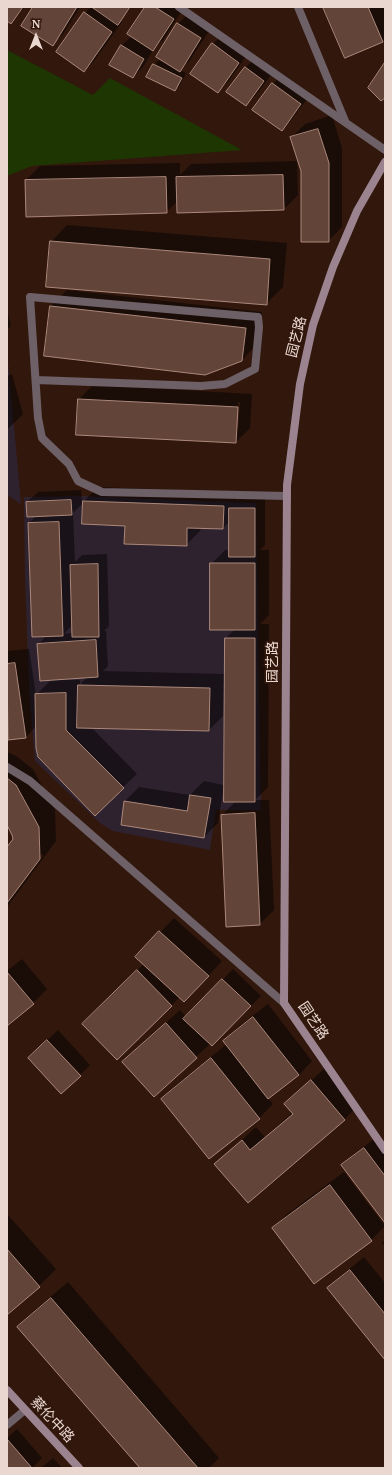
<!DOCTYPE html>
<meta charset="utf-8">
<style>
body{margin:0}
#map{position:relative;width:392px;height:1475px;overflow:hidden;background:#32170d;font-family:"Noto Serif",serif}
canvas{display:block}
.frame{position:absolute;inset:0;border:8px solid #e9d7d0;pointer-events:none}
.north{position:absolute;left:16px;top:16px;width:40px;height:40px;-webkit-text-stroke:3px #32170d;paint-order:stroke;rotate:0deg;font-size:11px;font-weight:700;line-height:16px;text-align:center;color:#e9d7d0}
.north::after{content:'';display:block;margin:auto;width:14px;height:18px;background:#e9d7d0;clip-path:polygon(50% 0,100% 100%,50% 72%,0 100%)}
</style>
<div id="map">
<canvas width="392" height="1475"></canvas>
<div class="frame"></div>
<div class="north">N</div>
</div>
<script>
const ctx = document.querySelector('canvas').getContext('2d');
ctx.lineJoin = 'round';
function paint(path, color) { ctx.fillStyle = color; ctx.fill(path, 'evenodd'); }
function trace(path, color, width, dash) { ctx.strokeStyle = color; ctx.lineWidth = width; ctx.lineCap = dash ? 'butt' : 'round'; ctx.setLineDash(dash || []); ctx.stroke(path); }
function drawText(font, color, halo, rows, align = 'center') {
  ctx.font = font + ' "Noto Serif","Noto Sans SC",serif'; ctx.lineWidth = 3.5; ctx.setLineDash([]); ctx.textBaseline = 'middle'; ctx.strokeStyle = halo; ctx.fillStyle = color; for (const [text, x, y, turn = 0] of rows) {
    ctx.save(); ctx.translate(x, y); ctx.rotate((+turn || 0) * Math.PI / 180); ctx.textAlign = isNaN(turn) ? turn : align; if (halo) ctx.strokeText(text, 0, 0); ctx.fillText(text, 0, 0); ctx.restore();
  }
}
paint(new Path2D(`
 M7,350L21,504L7,495Z
 M82,496L256,503L261,810H216L210,850L113,831L100,823L35,761L29,689L25,578L24,497Z`), '#2f222f');
paint(new Path2D(`
 M7,50L93,95L110,78L242,150L32,166L7,176Z`), '#1e3601');
paint(new Path2D(`
 M7,7H25L11,23L7,20Z
 M34,7H80L63,34L52,44Z
 M91,7H132L120,21L122,22L94,61L84,71L85,13Z
 M146,7H181L183,9L163,40L154,48L143,67L133,77L121,46L132,36Z
 M324,7H385V39L383,41L346,57Z
 M188,14L211,28L190,60L180,70L186,73L180,85L175,90L154,65L159,60L163,62L178,24Z
 M223,34L249,52L228,82L217,92L213,44Z
 M255,58L274,71L256,95L246,105L245,68Z
 M283,74L311,94L292,119L282,130L273,84Z
 M332,115L342,148V227L328,241L302,171L291,138L305,124Z
 M297,161L298,195L284,209L178,201L166,212L26,180L40,166L180,163V175L191,164Z
 M67,225L287,243L283,287L266,304L51,242Z
 M67,290L262,312L258,343L242,360L51,306Z
 M7,310L11,326L7,330Z
 M12,374L23,414L9,428L7,429V376Z
 M93,385L252,394L250,428L236,442L79,399ZM238,402H240L238,429H236Z
 M98,487L238,492L237,501L240,498H265V545L260,550H269V615L260,624H269L268,787L255,800H269L274,910L260,924L222,815L236,801L226,638L235,629L211,564L225,550H230V521L223,528H201L200,531L186,545L126,525L84,501Z
 M81,490L82,504L73,513L75,562L82,555L107,554L109,626L104,631H106L108,666L103,671L224,674L223,716L209,730L91,727L137,774L95,814L36,726L26,737L8,739L7,729V651L29,649L36,695L51,680L38,645L47,635L29,523L37,515L27,502L38,492ZM72,625L73,633L64,634ZM87,677L80,685V680H69V678Z
 M7,752L16,756L33,769L55,810L56,841L7,907V904L43,856L42,854L7,901V848L14,839L13,835L7,823Z
 M204,781L224,785L218,823L204,837L125,801L139,787L190,795Z
 M174,918L222,961L198,987L180,997L117,1058L83,1024L144,964L137,957Z
 M22,959L47,989L33,1003L7,1025V971Z
 M233,969L261,996L212,1045L211,1043L196,1057L138,1048L180,1010L186,1017Z
 M268,1004L312,1061L299,1075L268,1098L273,1104L259,1118L162,1099L176,1085L227,1044L224,1041L238,1027Z
 M58,1030L90,1065L80,1075L39,1048Z
 M326,1067L358,1105L345,1119L248,1202L216,1164L256,1127L265,1137L293,1112L286,1104Z
 M374,1139L385,1153V1221L342,1165L353,1155Z
 M344,1172L385,1226L371,1240L314,1282L274,1228L287,1214Z
 M7,1214L56,1269L39,1286L7,1314Z
 M385,1240V1246L382,1243Z
 M364,1257L385,1283V1358L328,1289L342,1275Z
 M68,1282L219,1458L209,1468H141L19,1327L35,1310Z
 M17,1429L42,1458L32,1468H7V1438Z
 M53,1458L62,1468H41Z`), '#0007');
const building = new Path2D(`
 M7,7H23L11,24L7,21Z
 M33,7H77L53,46L21,26Z
 M92,7H130L118,25Z
 M145,7H155L174,19L153,51L127,34Z
 M323,7H368L383,42L345,58Z
 M84,12L112,32L84,72L56,52Z
 M177,23L201,38L180,72L156,57Z
 M212,43L239,63L218,93L190,74Z
 M121,45L144,59L133,78L109,65Z
 M385,62V98L381,101L368,88Z
 M153,64L182,78L175,91L146,77Z
 M245,67L264,81L246,106L226,92Z
 M272,83L301,104L282,131L252,110Z
 M318,129L329,163V242H301V171L290,137Z
 M283,175L284,210L177,213L176,177Z
 M166,177L167,213L26,217L25,180Z
 M50,241L270,259L267,305L46,287Z
 M50,306L246,328L242,361L205,375L44,356Z
 M78,399L238,407L236,443L76,435Z
 M71,500L72,515L27,517L26,502Z
 M83,501L224,506L223,529L187,528V546L124,544L125,526L82,524Z
 M229,508H255V557H229Z
 M59,522L63,636L32,637L28,523Z
 M210,563H255V630H210Z
 M98,564L99,637H72L70,565Z
 M225,638H255V802H224Z
 M96,640L98,677L40,681L37,644Z
 M15,663L26,738L8,740L7,664Z
 M78,685L210,688L209,731L77,728Z
 M66,693V730L124,788L95,816L38,757L36,748L35,694Z
 M7,778L16,785L39,827L40,859L7,903V847L13,839L12,835L7,825Z
 M190,795L211,798L204,838L121,825L124,801L187,811Z
 M255,813L260,925L226,927L221,815Z
 M159,931L209,976L184,1002L135,957Z
 M137,970L172,1006L117,1060L82,1024Z
 M7,972L34,1004L7,1026Z
 M222,979L251,1006L212,1046L183,1019Z
 M253,1017L299,1075L268,1099L223,1041Z
 M166,1023L197,1058L154,1097L122,1062Z
 M47,1040L81,1076L61,1094L28,1058Z
 M211,1058L260,1119L209,1159L161,1099Z
 M311,1080L345,1120L248,1203L214,1164L242,1140L250,1150L293,1114L284,1104Z
 M364,1148L385,1176V1223L341,1165Z
 M330,1185L372,1241L314,1284L272,1228Z
 M7,1249L40,1287L7,1315Z
 M350,1270L385,1314V1360L327,1288Z
 M51,1298L198,1468H140L17,1327Z
 M7,1439L32,1468H7Z`);
paint(building, '#634439');
trace(building, '#ab887b', 1);
trace(new Path2D(`
 M36,380L201,386L225,384L255,369L259,327L258,317L30,297L38,418L42,438L69,464L78,481L102,492L287,496
 M7,1425L25,1410`), '#6e6067', 8);
trace(new Path2D(`
 M179,7L385,150
 M298,7L345,121
 M7,767L30,781L284,1003`), '#6e6067', 8);
trace(new Path2D(`
 M385,162L357,211L333,267L313,325L300,384L287,485L284,1003L385,1150
 M7,1390L79,1468`), '#9b8490', 8);
drawText('14px', '#e9d7d0', '#32170d', [
 ["园艺路",297,337,-76],
 ["园艺路",273,662,-90],
 ["园艺路",313,1021,56],
 ["蔡伦中路",52,1420,47]
]);
</script>
